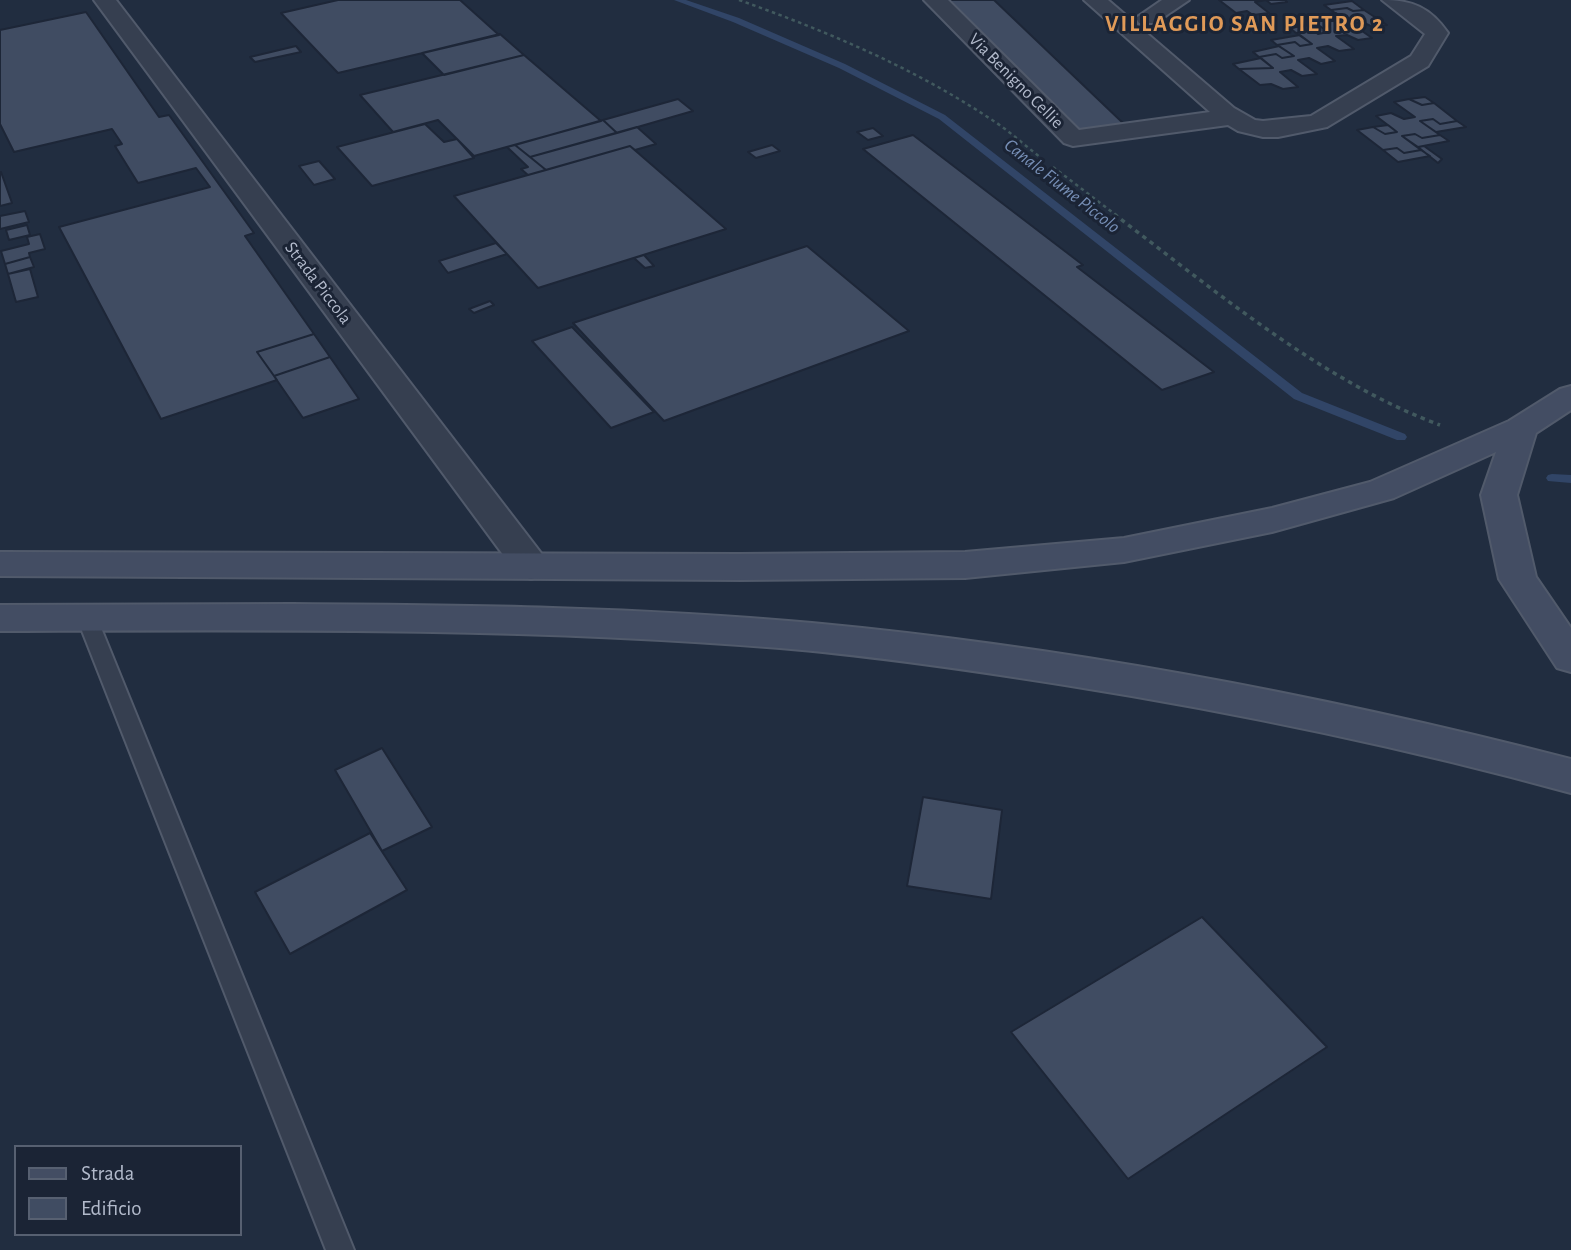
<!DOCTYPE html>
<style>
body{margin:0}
#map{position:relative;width:1571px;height:1250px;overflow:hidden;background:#212d40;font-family:"Alegreya Sans",sans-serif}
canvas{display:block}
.legend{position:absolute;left:14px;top:1145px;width:228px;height:91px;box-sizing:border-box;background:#1b2435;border:2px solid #576071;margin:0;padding:9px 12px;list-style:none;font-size:21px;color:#b2bacb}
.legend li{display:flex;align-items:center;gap:14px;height:35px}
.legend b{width:35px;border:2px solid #576071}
</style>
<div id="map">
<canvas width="1571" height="1250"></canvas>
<ul class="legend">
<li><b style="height:9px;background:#434d63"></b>Strada</li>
<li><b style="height:19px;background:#404c62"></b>Edificio</li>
</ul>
</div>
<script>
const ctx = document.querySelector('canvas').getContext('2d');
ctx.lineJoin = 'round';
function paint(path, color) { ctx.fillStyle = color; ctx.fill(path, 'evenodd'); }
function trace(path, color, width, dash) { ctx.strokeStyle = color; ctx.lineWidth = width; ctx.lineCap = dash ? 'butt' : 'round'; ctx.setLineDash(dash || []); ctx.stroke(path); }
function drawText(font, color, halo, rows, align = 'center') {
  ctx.font = font + ' "Alegreya Sans",sans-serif'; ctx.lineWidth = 6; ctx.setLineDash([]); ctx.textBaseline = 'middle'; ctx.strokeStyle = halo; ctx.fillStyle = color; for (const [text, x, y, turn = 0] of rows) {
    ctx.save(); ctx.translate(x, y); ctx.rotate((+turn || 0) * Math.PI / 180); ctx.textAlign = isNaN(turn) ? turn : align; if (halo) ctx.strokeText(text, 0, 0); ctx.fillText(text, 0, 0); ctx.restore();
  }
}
paint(new Path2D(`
 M674,0H686L739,18L845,64L945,115L1302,393L1405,434L1407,437L1405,440H1397L1294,399L939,119L839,68L733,22Z
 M1552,474L1571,475V483L1548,481L1546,478L1548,475Z`), '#314567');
const building = new Path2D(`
 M338,0H460L499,35L338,73L281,13Z
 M947,0H994L1124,124L1077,131Z
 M1219,0H1285L1287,2L1271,4L1266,0L1255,2L1269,13L1253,15L1247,11L1236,13Z
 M1352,1L1364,10L1353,11L1347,8L1331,10L1324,5Z
 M1347,8L1353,11L1364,10L1387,25L1373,27L1362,22L1352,24L1372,38L1358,40L1347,35L1336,36L1354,49L1339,51L1328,46L1317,48L1335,61L1321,64L1309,58L1298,60L1317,74L1302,76L1291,70L1280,72L1298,87L1283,89L1271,84L1260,85L1239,69L1273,68L1259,57L1276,54L1282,58L1294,56L1277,45L1295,42L1300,46L1312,44L1296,33L1313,30L1318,34L1328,32L1313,21H1346L1331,10Z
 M86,12L159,117L169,115L254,233L245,236L314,334L257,352L277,380L161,419L59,227L210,187L196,168L138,183L115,146L122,144L112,129L14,152L0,124V30Z
 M1336,13L1346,21H1313L1308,17Z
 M1317,24L1328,32L1318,34L1313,30L1296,33L1290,28Z
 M500,34L524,55L444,75L422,53Z
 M1300,35L1312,44L1300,46L1295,42L1277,45L1271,40Z
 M296,46L301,52L255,62L250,57Z
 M1279,46L1294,56L1282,58L1276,54L1259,57L1253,52Z
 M524,55L601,121L474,156L438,120L393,132L360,95Z
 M1261,58L1273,68L1239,69L1233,64Z
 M1425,97L1434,103L1422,105L1409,99Z
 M678,99L693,111L617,133L603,120Z
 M1409,99L1422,105L1434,103L1457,121L1440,124L1433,119L1420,121L1440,135L1422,138L1415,134L1402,136L1421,150L1404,153L1397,148L1383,150L1357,130L1373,127L1385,134L1397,132L1376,116L1391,113L1404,119L1415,117L1394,102Z
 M1433,119L1440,124L1457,121L1466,127L1436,132L1420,121Z
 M603,120L617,133L530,157L515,145Z
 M425,124L444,142L457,139L474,158L372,186L337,147Z
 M1388,125L1397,132L1385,134L1373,127Z
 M637,127L656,144L635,150L630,146L546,170L530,157Z
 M873,128L883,136L868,140L857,132Z
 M1415,134L1422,138L1440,135L1449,141L1418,147L1402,136Z
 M913,135L1083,265L1077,267L1214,372L1162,390L863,149Z
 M515,145L530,157L546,170L528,175L521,169L528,167L507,147Z
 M772,145L780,151L756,158L748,152Z
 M630,146L726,229L538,288L454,196Z
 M1424,146L1442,159L1438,163L1418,147Z
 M1397,148L1404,153L1421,150L1430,156L1398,162L1383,150Z
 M319,161L335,179L314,185L299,166Z
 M1,172L12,203L0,206V173Z
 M25,211L29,222L0,229V216Z
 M27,225L30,235L9,240L6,230Z
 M40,234L45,249L29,253L30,257L5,264L1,251L29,244L27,237Z
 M496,243L507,254L448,273L439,261Z
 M807,246L909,331L664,421L573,323Z
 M644,255L654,266L645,268L634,258Z
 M30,257L34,267L8,274L5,264Z
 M30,269L38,297L16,302L8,274Z
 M490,301L494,305L474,313L469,309Z
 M572,327L654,412L611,428L532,341Z
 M314,334L330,357L274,376L257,352Z
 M330,357L359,399L303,418L274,376Z
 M382,748L432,827L382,851L335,770Z
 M923,797L1002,810L991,899L907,886Z
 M370,833L407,890L290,954L255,892Z
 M1202,917L1327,1047L1128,1179L1011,1032Z`);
paint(building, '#404c62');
trace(building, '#1d2637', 2);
const service = new Path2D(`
 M87,611L94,613L97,618L354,1250H326L77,618L80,613Z`);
const minor = new Path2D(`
 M94,0H116L544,557L549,566L544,575L531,579L518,575Z
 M924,0H948L1079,130L1210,112L1084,0H1108L1234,108L1255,120L1263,121L1311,116L1411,56L1425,34L1382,0C1412,0 1430,7 1448,33L1428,66L1327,127L1278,137H1263L1238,131L1228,125L1073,146L1064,143Z
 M1162,0H1189L1155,23H1139L1136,18Z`);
const secondary = new Path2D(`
 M1571,386V410L1536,433L1517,495L1536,577L1571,628V672L1557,668L1499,579L1481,495L1496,452L1394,498L1272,532L1124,562L965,578L740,580L0,576V552L740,554L965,552L1124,538L1272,508L1370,482L1509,421L1560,389Z
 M293,604C466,605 639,607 812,623C1067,647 1323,695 1571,759V793C1404,747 1235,712 1065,685C970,670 876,656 780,648C521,627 260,630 0,631V605Z`);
trace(service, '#515a6b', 4);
trace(minor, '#515a6b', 4);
trace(secondary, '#515a6b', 4);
trace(new Path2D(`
 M739,0C826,31 912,67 989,118C1007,129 1023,144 1040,157
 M1053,167L1116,215`), '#41595e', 2.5, [3.5, 3.5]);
trace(new Path2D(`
 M1114,214C1213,289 1323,382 1440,425`), '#41595e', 3.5, [4.5, 4.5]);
paint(service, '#363f50');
paint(minor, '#363f50');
paint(secondary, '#434d63');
drawText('18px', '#b2bacb', '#1b2435', [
 ["Via Benigno Cellie",1016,81,45],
 ["Strada Piccola",318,283,53]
]);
drawText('italic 19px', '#768eb5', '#1b2435', [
 ["Canale Fiume Piccolo",1062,186,38]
]);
ctx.letterSpacing = '2px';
drawText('bold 23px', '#e09a58', '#1b2435', [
 ["VILLAGGIO SAN PIETRO 2",1245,24]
]);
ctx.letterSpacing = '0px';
</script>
